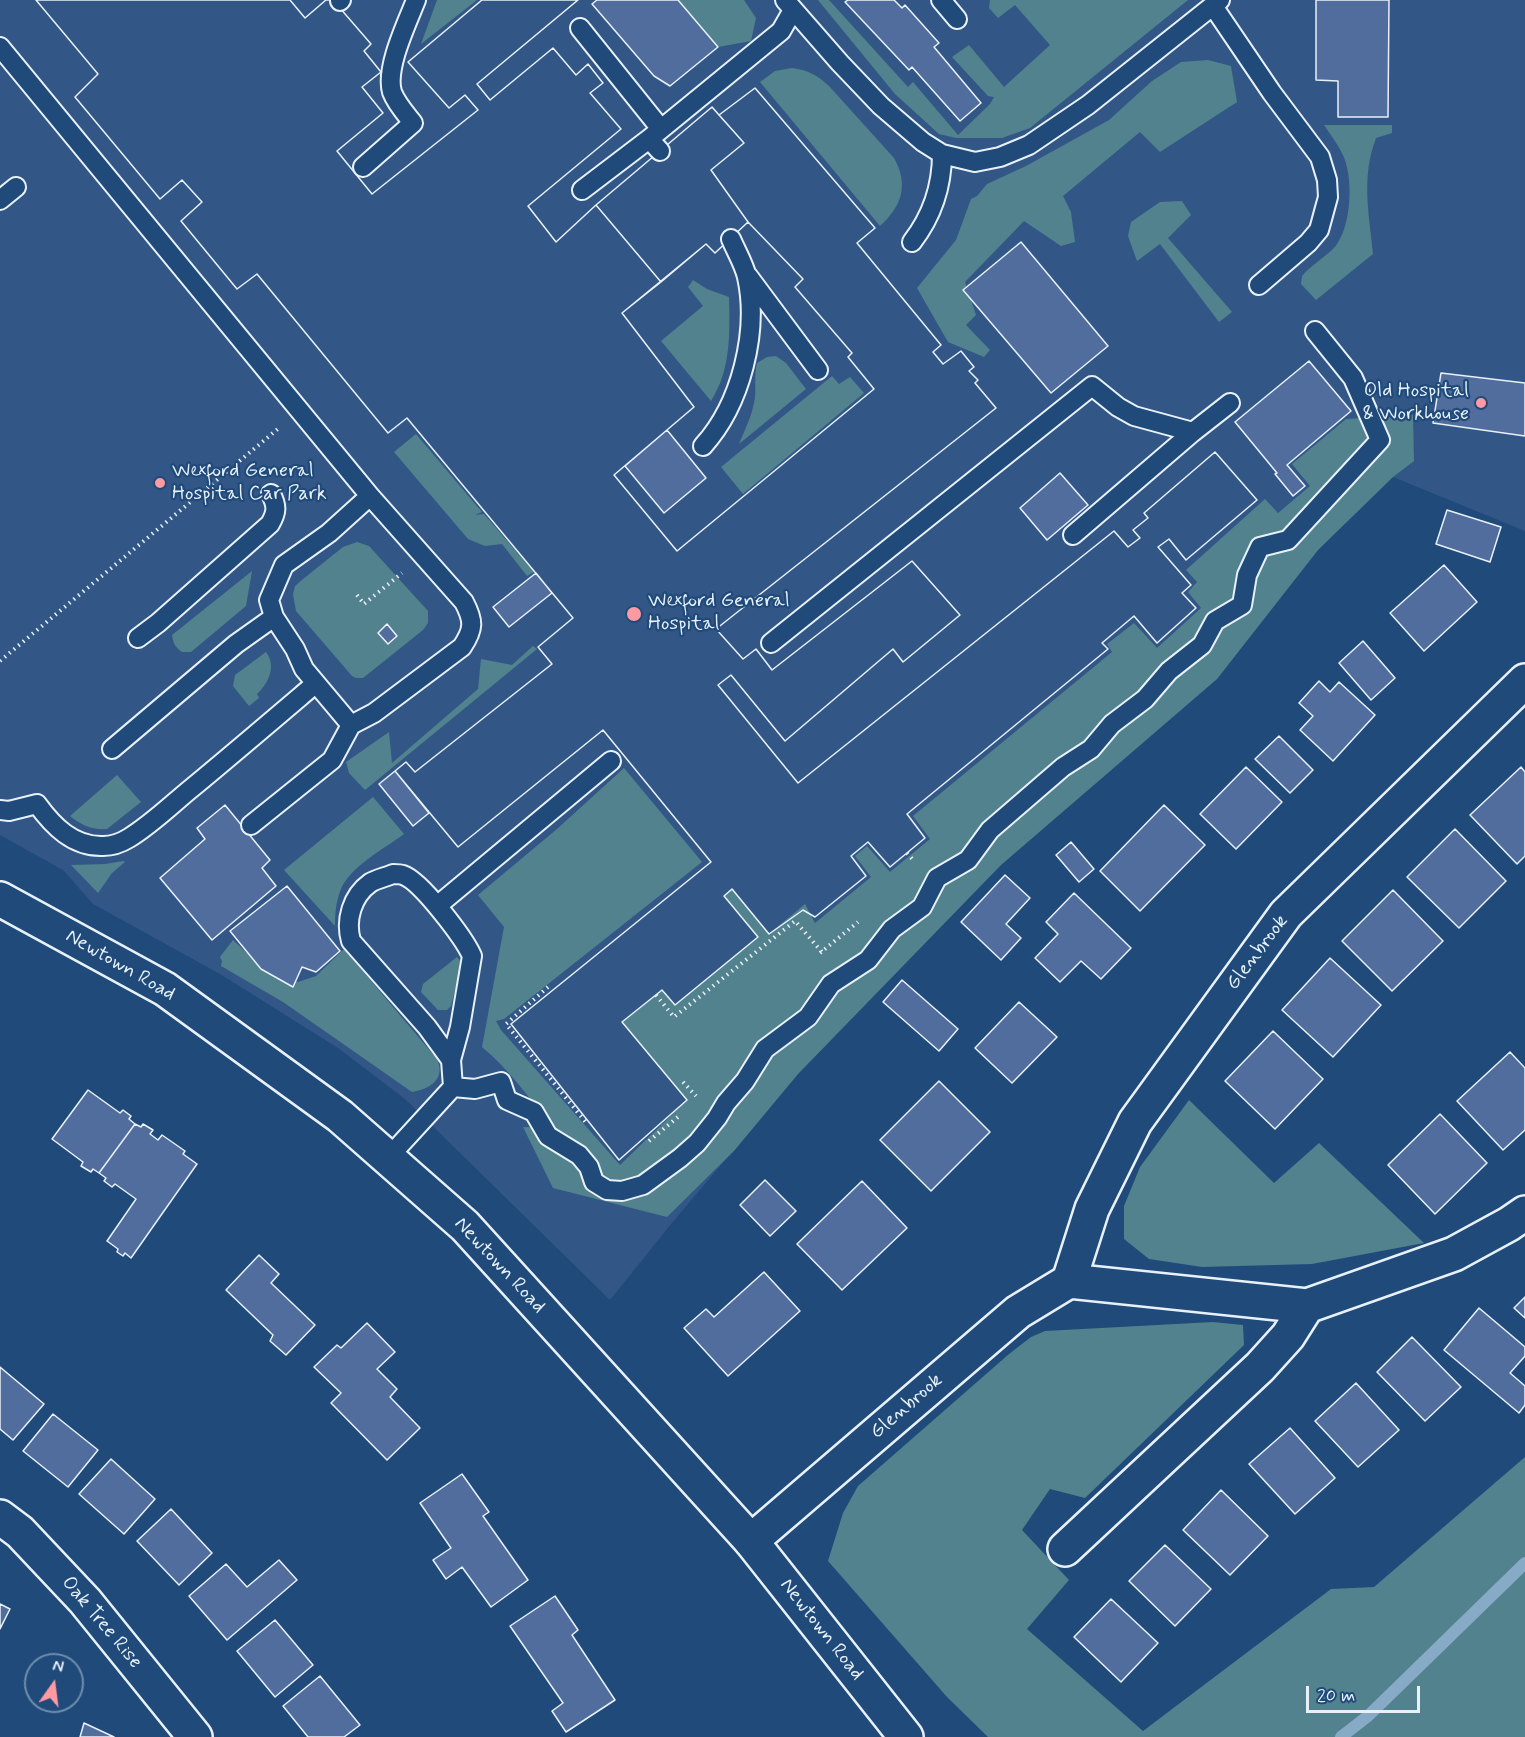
<!DOCTYPE html>
<style>
body{margin:0}
#map{position:relative;width:1525px;height:1737px;overflow:hidden;background:#1f4a7a;font-family:Mynerve,sans-serif}
canvas{display:block}
.north{position:absolute;left:24px;top:1653px;width:60px;height:60px;box-sizing:border-box;background:#1f4a7a;border:2px solid #6f8dac;border-radius:50%;rotate:14deg;font-size:16px;font-weight:700;line-height:24px;text-align:center;color:#e8f1f8}
.north::after{content:'';display:block;margin:auto;width:21px;height:27px;background:#ff9aa2;clip-path:polygon(50% 0,100% 100%,50% 72%,0 100%)}
.scale{position:absolute;left:1306px;top:1686px;width:114px;height:27px;box-sizing:border-box;border:3px solid #e8f1f8;border-top:0;padding-left:8px;font-size:18px;line-height:21px;white-space:nowrap;color:#e8f1f8;-webkit-text-stroke:4px #1f4a7a;paint-order:stroke}
</style>
<div id="map">
<canvas width="1525" height="1737"></canvas>
<div class="north">N</div>
<div class="scale">20 m</div>
</div>
<script>
const ctx = document.querySelector('canvas').getContext('2d');
ctx.lineJoin = 'round';
function paint(path, color) { ctx.fillStyle = color; ctx.fill(path, 'evenodd'); }
function trace(path, color, width, dash) { ctx.strokeStyle = color; ctx.lineWidth = width; ctx.lineCap = dash ? 'butt' : 'round'; ctx.setLineDash(dash || []); ctx.stroke(path); }
function drawText(font, color, halo, rows, align = 'center') {
  ctx.font = font + ' Mynerve,sans-serif'; ctx.lineWidth = 4.5; ctx.setLineDash([]); ctx.textBaseline = 'middle'; ctx.strokeStyle = halo; ctx.fillStyle = color; for (const [text, x, y, turn = 0] of rows) {
    ctx.save(); ctx.translate(x, y); ctx.rotate((+turn || 0) * Math.PI / 180); ctx.textAlign = isNaN(turn) ? turn : align; if (halo) ctx.strokeText(text, 0, 0); ctx.fillText(text, 0, 0); ctx.restore();
  }
}
paint(new Path2D(`
 M0,0H1525V531L1393,477L1318,550L1217,679L1001,865L798,1074L671,1224L610,1300L405,1099L338,1048L220,974L93,904L63,870L0,835Z`), '#325787');
paint(new Path2D(`
 M437,0H477L421,44Z
 M678,0H744L756,18L751,41L718,47Z
 M818,0H829L908,87L913,82L958,135L990,104L994,97L988,96L952,57L969,45L1004,87L1050,45L1015,5L998,18L989,8L990,0H1188L1030,128L1002,138H956L939,134L895,94Z
 M1208,60L1231,66L1237,102L1160,152L1140,132L1063,196L1071,212L1075,242L1061,246L1024,221L965,282L976,315L966,325L990,350L984,357L948,342L917,288L956,240L971,199L977,196L987,184L1026,166L1109,120L1152,81L1181,62Z
 M792,68C808,70 817,75 829,86L894,158C909,185 902,206 880,226L760,82L775,71Z
 M1324,125H1392V133L1376,138C1361,178 1369,212 1373,254L1316,300L1301,284L1302,276C1311,265 1324,258 1334,248C1352,228 1354,176 1342,153C1337,143 1330,134 1324,125Z
 M1182,201L1191,215L1168,238L1232,312L1219,322L1160,244L1137,261L1128,236L1131,222L1160,202Z
 M693,280L707,289L729,297C730,333 731,370 711,401L661,341L703,306L688,287Z
 M776,356L786,363L806,389L739,444C745,429 753,414 755,397C756,385 754,376 757,363L767,357Z
 M832,376L839,384L850,377L864,393L743,494L721,467Z
 M1413,415L1414,461L1393,477L1318,550L1217,679L1001,865L798,1074L734,1151L667,1217L553,1188L523,1127L552,1128C531,1100 509,1069 482,1047L504,927L478,895L557,829L624,768L702,862L504,1019L496,1021L501,1030L620,1165L687,1100L622,1022L662,990L675,1005L758,937L724,896L732,889L769,934L805,904L815,923L871,877L855,856L867,846L890,872L930,839L913,816L1112,652L1107,644L1134,623L1157,648L1201,608L1188,592L1197,582L1186,570L1265,499L1278,513L1310,486L1292,464L1346,419Z
 M416,434L482,512L475,515L484,514L534,572L527,576L502,544L485,546L468,539L394,452Z
 M357,542L369,546L428,611V623L423,630L363,678H356L352,676L296,611L293,594L295,586L303,579L343,547Z
 M252,571L246,606L191,652H182C175,647 173,643 172,635Z
 M533,646L537,649L365,790L349,773L346,762L389,732L392,763L478,689L481,659L512,665Z
 M266,652C277,666 268,684 257,694L259,698L249,706L233,686L235,675Z
 M117,775L141,802L107,829C92,830 81,825 70,816Z
 M373,797L404,834C385,848 350,867 341,889C336,901 335,914 335,926L284,870Z
 M123,861L125,862L112,873L98,893L71,865L105,864Z
 M233,940L260,965L298,982L316,976L344,949L437,1059C446,1079 430,1089 412,1092L283,1002L221,966L222,961L220,957Z
 M457,957L462,963L451,1006L447,1010H438L421,992L423,984Z
 M1189,1100L1274,1183L1319,1143L1424,1243L1312,1264L1202,1267L1149,1259L1124,1239V1206L1140,1167Z
 M1213,1322L1243,1325L1244,1345L1085,1498L1050,1489L1022,1530L1069,1580L1027,1629L1143,1731L1331,1589L1374,1587L1525,1457V1737H988L947,1697L828,1561L843,1513L858,1486L1009,1354L1031,1337L1045,1331Z`), '#51828d');
trace(new Path2D(`
 M1341,1737L1368,1716L1525,1563`), '#87abc6', 12);
const building = new Path2D(`
 M36,0H290L305,18L326,0H333L371,44L364,51L381,72L362,87L383,113L337,151L372,194L478,110L465,95L449,108L408,62L482,0H578L477,84L490,100L553,48L576,75L588,64L603,83L590,93L621,129L528,206L556,242L596,205L712,107L719,115L755,88L875,228L857,243L941,345L933,352L943,364L961,351L974,367L969,371L978,380L975,383L996,408L716,629L743,659L756,649L772,670L912,561L960,615L903,662L893,649L785,741L731,675L718,685L798,783L1114,531L1128,547L1140,538L1133,530L1148,518L1144,513L1215,452L1257,500L1186,560L1169,539L1158,547L1191,585L1182,593L1196,608L1157,643L1134,616L1102,643L1108,649L907,814L925,838L890,867L868,842L851,856L866,876L815,917L803,910L769,934L732,889L724,896L758,937L675,1005L662,990L622,1022L687,1100L619,1160L511,1024L711,862L603,730L458,847L395,771L406,762L415,772L552,664L538,647L573,618L407,418L388,433L257,274L237,289L181,221L202,202L182,180L160,199L75,97L98,74ZM748,222L803,279L795,287L852,353L848,357L874,389L677,551L614,475L694,407L622,313L706,244L715,253Z
 M36,0H290L305,18L326,0H333L371,44L364,51L381,72L362,87L383,113L337,151L372,194L478,110L465,95L449,108L408,62L482,0H578L477,84L490,100L553,48L576,75L588,64L603,83L590,93L621,129L528,206L556,242L596,205L661,282L622,313L694,407L614,475L677,551L874,389L848,357L852,353L795,287L803,279L748,222L711,170L744,143L719,115L755,88L875,228L857,243L941,345L933,352L943,364L961,351L974,367L969,371L978,380L975,383L996,408L716,629L743,659L756,649L772,670L912,561L960,615L903,662L893,649L785,741L731,675L718,685L798,783L1114,531L1128,547L1140,538L1133,530L1148,518L1144,513L1215,452L1257,500L1186,560L1169,539L1158,547L1191,585L1182,593L1196,608L1157,643L1134,616L1102,643L1108,649L907,814L925,838L890,867L868,842L851,856L866,876L815,917L803,910L769,934L732,889L724,896L758,937L675,1005L662,990L622,1022L687,1100L619,1160L511,1024L711,862L603,730L458,847L395,771L406,762L415,772L552,664L538,647L573,618L407,418L388,433L257,274L237,289L181,221L202,202L182,180L160,199L75,97L98,74Z
 M597,0H678L718,47L670,86L654,76L592,4Z
 M848,0H894L902,8L905,5L939,43L934,47L981,103L960,121L912,67L909,70L845,2Z
 M1316,0H1389L1388,117H1338V81L1316,80Z
 M712,107L744,143L711,170L748,222L715,253L706,244L661,282L596,205Z
 M1021,242L1108,346L1051,393L963,290Z
 M1309,361L1351,411L1287,465L1305,486L1293,496L1275,474L1277,473L1235,422Z
 M1441,373L1525,383V436L1433,423Z
 M667,430L706,478L664,513L625,466Z
 M1060,473L1088,505L1047,540L1020,508Z
 M1447,510L1501,527L1490,562L1436,544Z
 M1444,565L1477,602L1424,651L1390,613Z
 M536,573L552,593L509,627L493,607Z
 M387,624L397,636L388,644L378,633Z
 M1363,641L1395,678L1371,700L1339,663Z
 M1319,681L1330,692L1339,682L1375,715L1333,761L1300,730L1313,716L1299,703Z
 M1279,736L1313,770L1290,793L1255,759Z
 M1246,767L1282,802L1236,849L1200,814Z
 M1521,767L1525,772V856L1517,864L1470,815Z
 M395,771L429,813L413,826L379,784Z
 M225,805L270,860L262,868L276,886L212,940L160,878L205,839L197,828Z
 M1164,805L1205,845L1140,911L1100,871Z
 M1455,829L1506,881L1459,928L1407,877Z
 M1071,842L1094,869L1079,882L1056,855Z
 M1005,875L1030,898L1006,924L1021,938L1001,960L961,922Z
 M287,886L340,951L316,972L302,967L293,987L261,969L230,931Z
 M1393,890L1443,941L1392,991L1342,941Z
 M1074,893L1131,948L1101,979L1081,961L1060,982L1035,958L1058,934L1046,922Z
 M1330,958L1381,1005L1333,1057L1282,1010Z
 M902,980L958,1029L939,1051L883,1002Z
 M1019,1002L1057,1037L1012,1083L975,1048Z
 M1273,1031L1323,1079L1275,1129L1225,1081Z
 M1510,1052L1525,1068V1130L1503,1150L1457,1101Z
 M939,1081L990,1132L931,1191L880,1140Z
 M88,1090L120,1113L123,1110L131,1116L129,1119L135,1124L99,1173L93,1169L91,1172L81,1166L83,1162L52,1139Z
 M1440,1114L1487,1163L1435,1214L1388,1165Z
 M135,1124L141,1127L143,1124L153,1130L150,1134L158,1140L162,1135L185,1151L183,1154L197,1164L131,1258L125,1253L123,1256L117,1252L118,1249L107,1241L136,1199L115,1184L112,1187L104,1181L106,1178L99,1173Z
 M765,1180L796,1211L770,1236L740,1205Z
 M862,1181L907,1228L842,1290L797,1244Z
 M259,1255L279,1274L271,1283L315,1325L286,1355L270,1341L273,1335L226,1290Z
 M764,1272L800,1311L728,1376L684,1328L706,1309L714,1317Z
 M1525,1297V1318L1514,1308Z
 M1479,1308L1525,1347V1356L1510,1373L1525,1386V1405L1519,1413L1444,1350Z
 M367,1323L395,1352L377,1369L397,1389L390,1397L420,1428L387,1460L331,1403L341,1393L314,1367L337,1345L341,1348Z
 M1412,1337L1461,1387L1425,1421L1377,1372Z
 M0,1367L44,1404L13,1440L0,1429Z
 M1356,1383L1399,1430L1358,1467L1315,1421Z
 M53,1414L98,1450L68,1487L23,1451Z
 M1290,1428L1335,1478L1295,1514L1249,1464Z
 M111,1459L155,1499L124,1534L79,1494Z
 M462,1474L489,1512L483,1516L528,1580L491,1607L462,1567L446,1579L433,1560L451,1548L420,1503Z
 M1221,1490L1268,1536L1230,1575L1183,1530Z
 M171,1509L212,1553L179,1585L137,1541Z
 M1165,1545L1211,1589L1175,1626L1129,1581Z
 M279,1560L297,1580L227,1640L189,1596L226,1564L247,1587Z
 M555,1596L578,1630L572,1635L615,1700L566,1732L552,1711L563,1703L510,1626Z
 M1111,1599L1158,1643L1121,1682L1074,1637Z
 M0,1604L10,1609L0,1629Z
 M275,1620L313,1665L275,1697L237,1651Z
 M320,1676L360,1725L344,1737H308L283,1706Z
 M84,1723L114,1737H80Z`);
paint(building, '#516d9e');
trace(building, '#e8f1f8', 1.5);
const service = new Path2D(`
 M785,0L840,63L881,106L923,142L942,154L975,162L1000,157L1029,145L1088,105L1220,0
 M941,0L957,19
 M340,1L341,0
 M1213,6L1272,93L1320,157L1327,180L1328,197L1319,230L1308,243L1259,285
 M580,28L661,129
 M0,47L370,496
 M660,151L649,139L781,31L793,10
 M363,167L413,123C405,113 396,103 392,92C385,68 407,23 416,0
 M582,190L649,139
 M0,200L16,187
 M912,242C932,216 942,187 942,154
 M748,276L818,370
 M703,446C741,404 759,332 747,277C744,264 736,251 731,239
 M370,496L464,602C474,621 474,629 462,647L374,713L351,725L304,669L295,649L274,617L269,600L284,565L329,533Z
 M1073,535L1193,432
 M138,638L158,623L270,524C277,512 277,506 271,494
 M771,643L1092,386L1118,407L1134,416L1193,432L1230,403
 M112,749L236,644L274,617
 M0,810L9,811L37,804C53,826 73,847 103,846C112,846 121,843 129,838C152,824 172,804 193,787C234,753 275,718 315,684
 M251,825L332,760L351,725
 M393,874C396,874 400,874 403,875C421,881 464,938 472,956L460,1027L451,1060L427,1027L351,941C345,920 352,896 370,883C376,879 386,877 393,874Z
 M437,906L611,761
 M453,1087L475,1089L501,1082L507,1100L534,1112L548,1136L579,1155L589,1167L594,1182L607,1190L622,1191L643,1185L680,1158L697,1143L717,1118L726,1103L745,1081L765,1049L808,1017L831,984L868,960L892,929L922,907L937,878L968,860L990,830L1063,767L1091,749L1112,724L1145,699L1169,671L1202,645L1215,621L1242,605L1247,575L1260,547L1288,540L1380,440L1353,378L1315,331
 M387,1159L453,1087L451,1060`);
const minor = new Path2D(`
 M1069,1281L1307,1306L1454,1254L1509,1224L1525,1213
 M0,1517L20,1532L85,1601L195,1737
 M751,1541L1018,1312L1069,1281L1092,1209L1135,1122L1286,914L1525,681
 M1065,1549L1260,1367L1288,1336L1307,1306`);
const secondary = new Path2D(`
 M0,899L165,989L340,1116L465,1226L751,1541L906,1737`);
trace(service, '#e8f1f8', 22);
trace(minor, '#e8f1f8', 38);
trace(secondary, '#e8f1f8', 38);
trace(new Path2D(`
 M357,595L364,604L402,573
 M0,661L279,428
 M907,853L914,861
 M820,953L858,922
 M548,987L506,1024L588,1125
 M656,995L674,1017L795,921L822,952
 M683,1082L696,1096
 M649,1141L678,1117`), '#e8f1f8', 4, [1.5, 4.5]);
trace(service, '#1f4a7a', 18);
trace(minor, '#1f4a7a', 33);
trace(secondary, '#1f4a7a', 33);
for (const [x, y, r, color] of [
 [1481,403,6,"#ff9aa2"],
 [160,483,6,"#ff9aa2"],
 [634,614,8,"#ff9aa2"]
]) { const dot = new Path2D(); dot.arc(x, y, r, 0, 2 * Math.PI); ctx.fillStyle = color; ctx.fill(dot); trace(dot, '#1f4a7a', 2); }
drawText('20px', '#e8f1f8', '#1f4a7a', [
 ["Old Hospital",1469,392,"right"],
 ["& Workhouse",1469,415,"right"],
 ["Wexford General",172,472],
 ["Hospital Car Park",172,495],
 ["Wexford General",648,602],
 ["Hospital",648,625]
], 'left');
drawText('20px', '#e8f1f8', '#1f4a7a', [
 ["Glenbrook",1258,953,-53],
 ["Newtown Road",120,966,30],
 ["Newtown Road",499,1266,47],
 ["Glenbrook",907,1407,-41],
 ["Oak Tree Rise",101,1623,50],
 ["Newtown Road",821,1630,52]
]);
</script>
